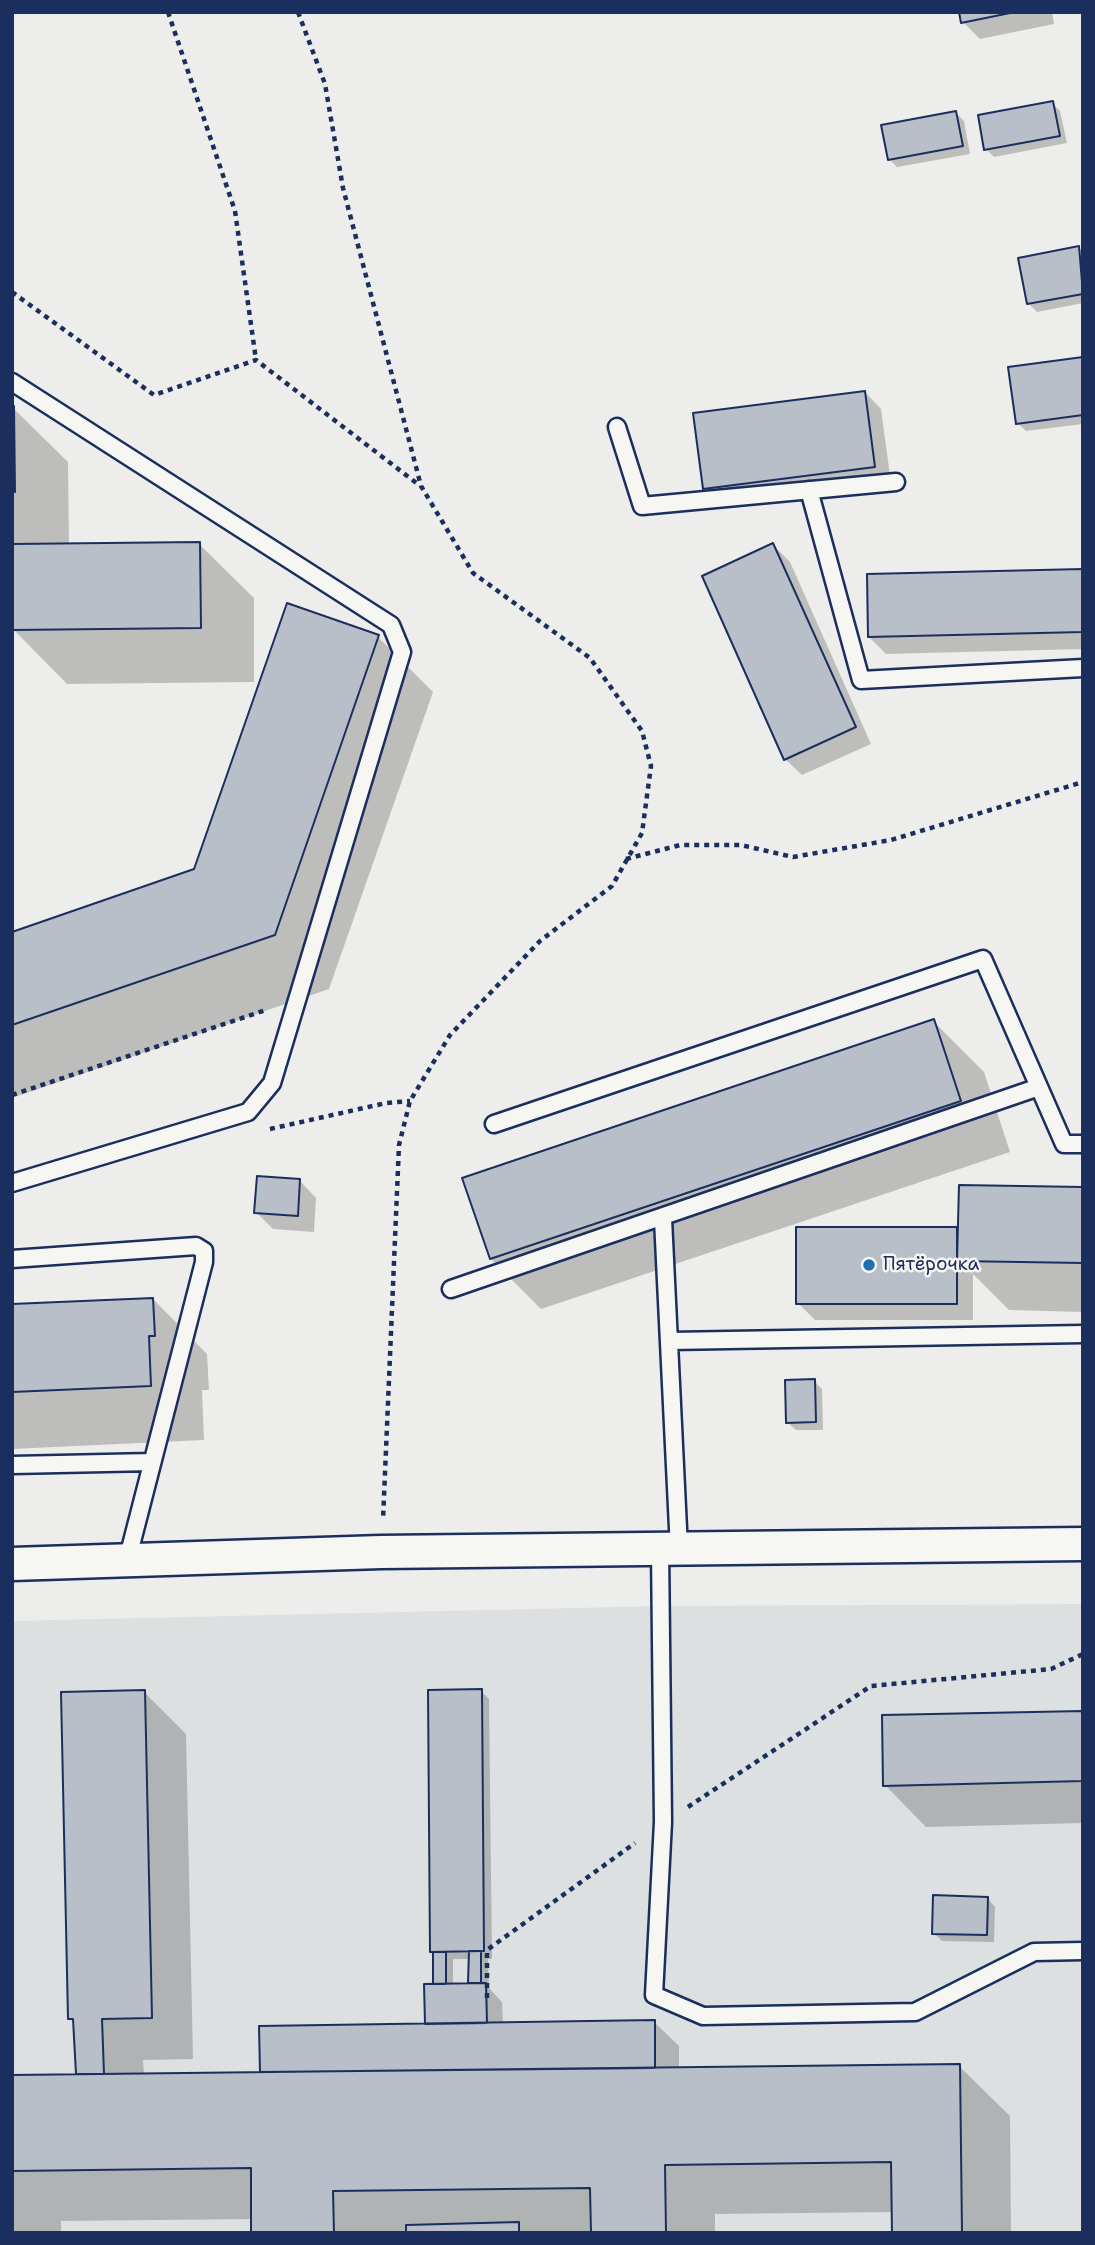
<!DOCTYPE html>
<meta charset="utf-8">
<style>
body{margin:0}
#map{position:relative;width:1095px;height:2245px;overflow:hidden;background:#edeeec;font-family:"Shantell Sans",sans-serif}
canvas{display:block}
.frame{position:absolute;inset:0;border:14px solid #1b2f5e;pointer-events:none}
</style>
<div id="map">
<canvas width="1095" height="2245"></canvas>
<div class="frame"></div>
</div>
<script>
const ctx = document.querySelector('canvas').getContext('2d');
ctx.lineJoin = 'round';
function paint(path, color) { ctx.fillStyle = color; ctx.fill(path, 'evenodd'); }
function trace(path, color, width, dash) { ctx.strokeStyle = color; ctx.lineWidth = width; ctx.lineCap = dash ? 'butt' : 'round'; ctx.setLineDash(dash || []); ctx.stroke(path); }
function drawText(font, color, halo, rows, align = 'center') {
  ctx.font = font + ' "Shantell Sans",sans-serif'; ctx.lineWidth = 5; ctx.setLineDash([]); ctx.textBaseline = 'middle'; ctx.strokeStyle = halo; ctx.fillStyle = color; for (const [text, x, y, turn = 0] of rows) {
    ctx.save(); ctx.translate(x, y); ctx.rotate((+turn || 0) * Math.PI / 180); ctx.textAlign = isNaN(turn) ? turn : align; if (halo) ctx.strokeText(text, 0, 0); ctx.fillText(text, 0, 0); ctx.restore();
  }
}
paint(new Path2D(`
 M1083,1604V2233H12V1621L660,1606Z`), '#dde0e1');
paint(new Path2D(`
 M961,12H1052L1054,24L980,39L963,22Z
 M1052,103L1060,111L1067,143L994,157L986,149Z
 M956,113L964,121L970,154L897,167L889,159Z
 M1079,248L1083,252V303L1037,312L1029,304Z
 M1083,359V424L1026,431L1018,423Z
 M865,392L881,409L891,483L721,505L704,488Z
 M12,407L68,462L69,545L199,544L254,598V682L67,684L13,629Z
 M773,545L790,562L871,744L802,775L785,759Z
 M1083,571V649L886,654L869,637Z
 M288,605L378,637L433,692L329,989L12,1098V934L196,871Z
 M933,1021L984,1072L1010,1152L541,1309L491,1259Z
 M300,1181L316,1198L314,1232L273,1229L256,1212Z
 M1083,1189V1312L1009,1310L973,1274V1320H815L798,1303L956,1228L960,1232Z
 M153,1299L207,1354L209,1390H202L204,1440L12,1449V1306Z
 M814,1381L822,1389L823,1430H796L787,1422Z
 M481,1691L489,1699L492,1959H488L489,1988L502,2002L503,2024L654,2022L679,2046V2069L959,2066L1010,2116L1011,2233H893V2212L715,2214V2233H253V2219L61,2221V2233H12V2076H80L75,2023L70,2018L144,1692L186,1734L193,2059L143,2060L144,2075L264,2074L261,2071L427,2025L438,1985L430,1692ZM453,1959H470V1985H453Z
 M1083,1712V1823L926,1827L885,1785Z
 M987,1898L995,1907L994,1942L942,1941L934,1933Z`), '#0003');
const building = new Path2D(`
 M959,12H1015L961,23Z
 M1053,101L1060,136L984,150L978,115Z
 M956,111L963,146L888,160L881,125Z
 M1079,246L1083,294L1027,304L1018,258Z
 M1083,357V415L1016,424L1008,367Z
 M865,391L875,467L703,489L693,413Z
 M12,406H14L15,492H12Z
 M200,542L201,628L12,630V544Z
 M773,543L856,727L784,760L702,576Z
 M1083,569V632L868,637L867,574Z
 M287,603L379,635L275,935L12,1025V932L194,869Z
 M934,1019L961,1101L490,1259L462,1178Z
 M257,1176L300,1179L298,1216L254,1213Z
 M959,1185L1083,1187V1263L957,1261Z
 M796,1227H957V1304H796Z
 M153,1298L155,1336H149L151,1386L12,1392V1304Z
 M815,1379L816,1422L786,1423L785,1380Z
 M482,1689L484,1951L430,1952L428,1690Z
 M145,1690L152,2018L102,2019L104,2074H76L73,2019H68L61,1692Z
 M1083,1711V1781L883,1786L882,1715Z
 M933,1895L988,1897L987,1935L932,1934Z
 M469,1951H481V1983H468Z
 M433,1952H446V1984H433Z
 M486,1983L487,2023L425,2024L424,1984Z
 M655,2020V2068L260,2072L259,2026Z
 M960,2064L962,2233H892L891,2162L665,2165L666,2233H591L590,2188L333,2191L334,2233H251V2168L12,2171V2075Z
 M519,2222V2233H406V2225Z`);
paint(building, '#b9bfc8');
trace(building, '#1b2f5e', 2);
const service = new Path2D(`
 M12,382L391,625L402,652L272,1083L248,1112L12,1183
 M617,427L642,506L896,482
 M809,490L861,680L1083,668
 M494,1124L983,959L1064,1144H1083
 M663,1219L679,1549
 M12,1259L196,1246L204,1251V1262L127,1561
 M451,1289L1039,1087
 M670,1341L1083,1334
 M12,1465L152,1462
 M660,1549L663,1822L654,1995L703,2016L915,2012L1034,1952L1083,1951`);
const minor = new Path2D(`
 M12,1564L381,1552L1083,1544`);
trace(service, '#1b2f5e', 21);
trace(minor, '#1b2f5e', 37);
trace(new Path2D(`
 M168,12L235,211L256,360
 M298,12L325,84L343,188L421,486L473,573L590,658L642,731L651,766L642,833L612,886L540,941L450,1035L410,1101L399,1145L383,1520
 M12,292L154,395L256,360L419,485
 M626,859L680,845H741L793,857L891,840L1083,782
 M12,1095L266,1010
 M270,1129L386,1103L410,1101
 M688,1807L871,1686L1051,1669L1083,1654
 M487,1998V1950L635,1843`), '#1b2f5e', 4.5, [5, 5]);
trace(service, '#f6f6f2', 16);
trace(minor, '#f6f6f2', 32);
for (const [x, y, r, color] of [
 [869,1265,7,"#1f6fb2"]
]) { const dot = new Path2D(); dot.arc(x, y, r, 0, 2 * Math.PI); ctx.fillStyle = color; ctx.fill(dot); trace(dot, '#f6f6f2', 2.5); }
drawText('19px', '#1b2f5e', '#f6f6f2', [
 ["Пятёрочка",883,1265]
], 'left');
</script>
